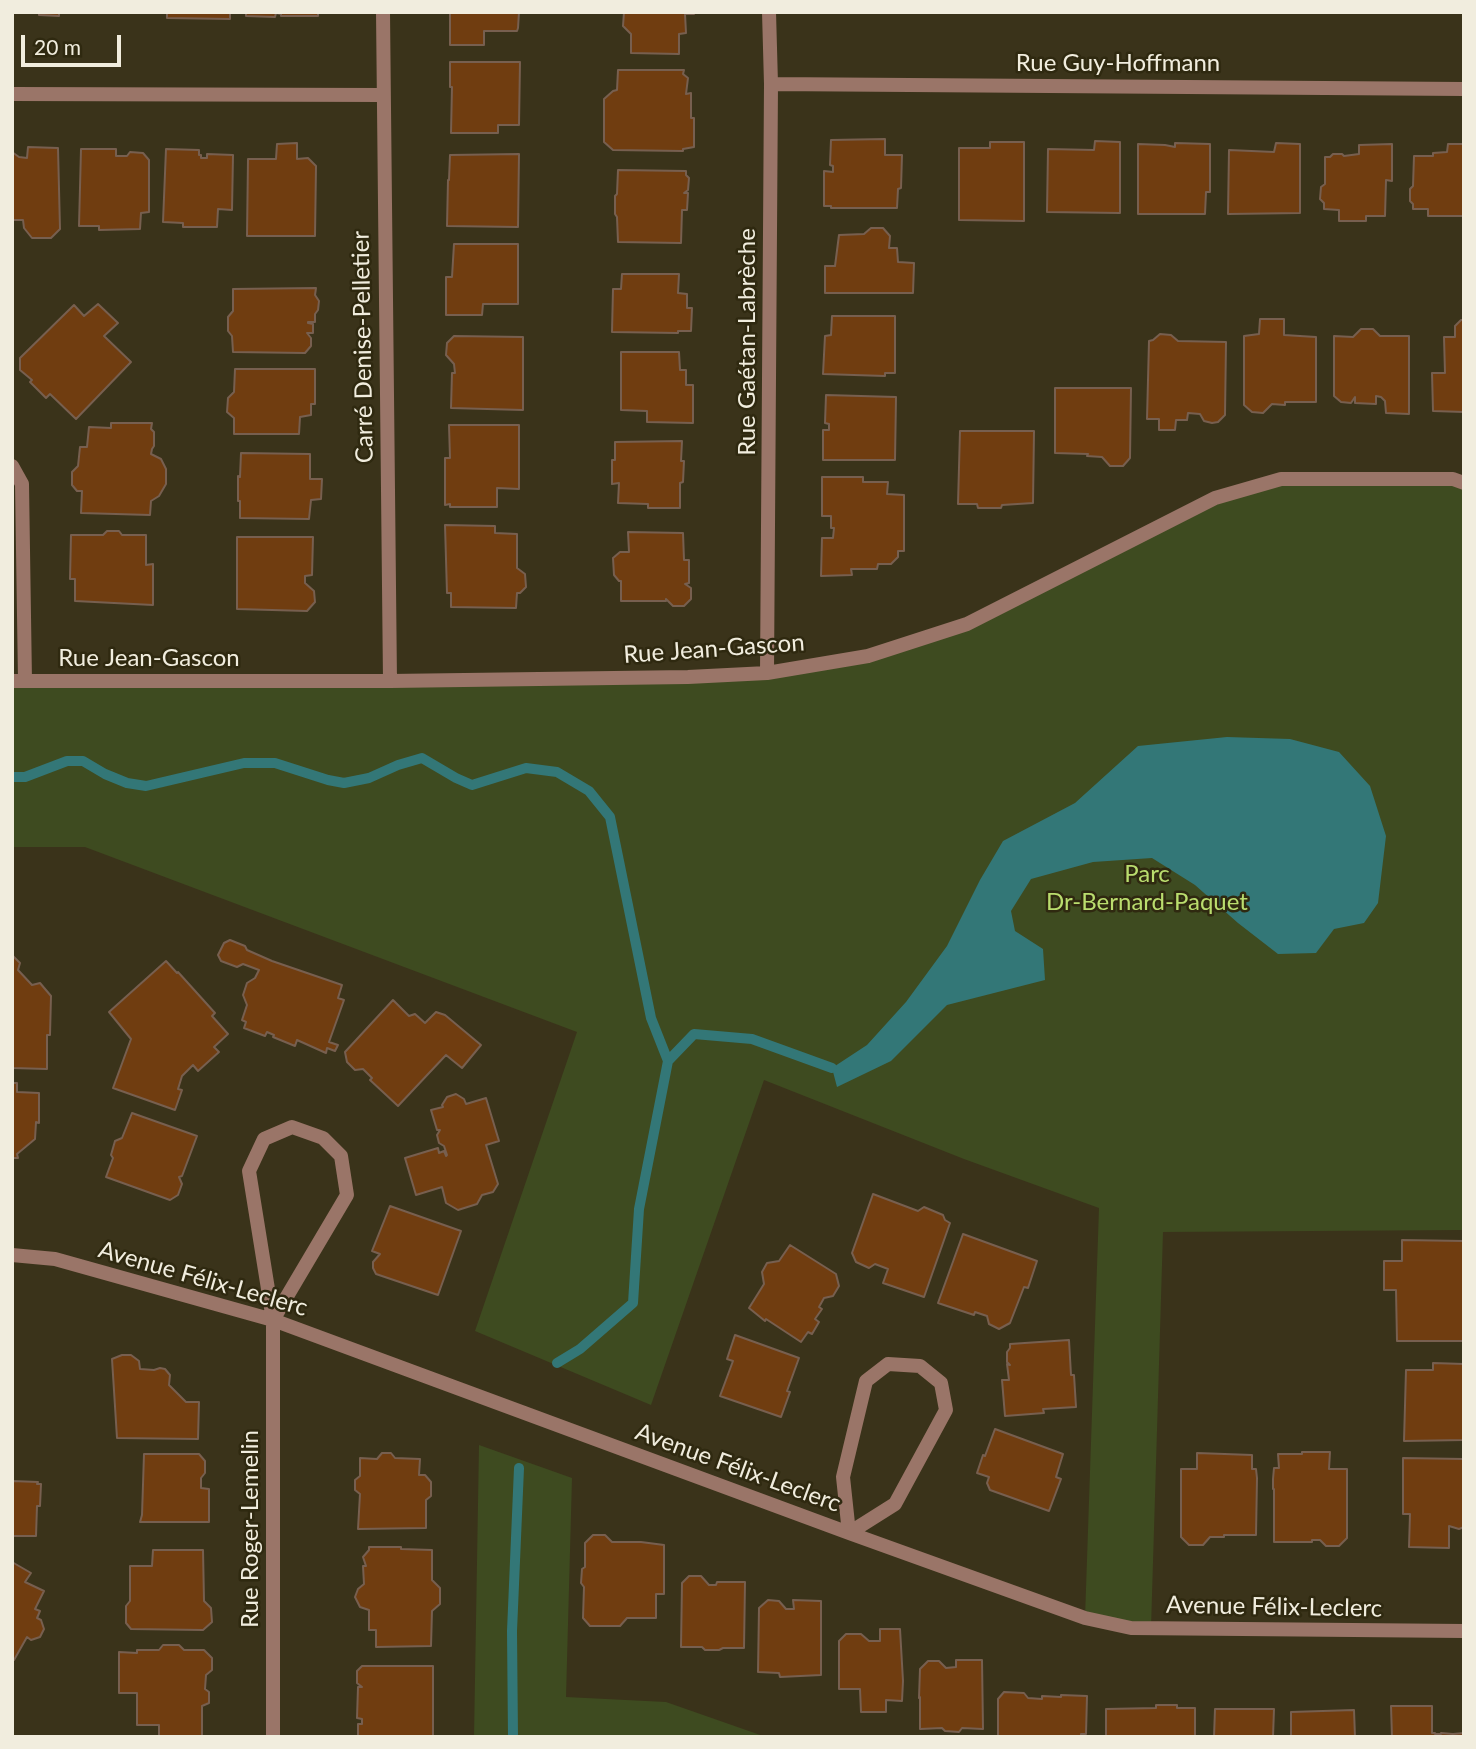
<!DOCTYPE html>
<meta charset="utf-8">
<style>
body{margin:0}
#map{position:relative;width:1476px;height:1749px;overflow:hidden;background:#3a331a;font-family:Lato,sans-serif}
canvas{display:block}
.frame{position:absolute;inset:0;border:14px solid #f1edde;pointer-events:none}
.scale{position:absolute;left:21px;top:35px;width:100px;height:32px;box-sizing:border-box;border:4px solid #f1edde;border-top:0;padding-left:9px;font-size:21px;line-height:24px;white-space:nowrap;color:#f1edde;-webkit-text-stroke:5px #2f2910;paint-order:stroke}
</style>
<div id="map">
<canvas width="1476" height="1749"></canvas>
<div class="frame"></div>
<div class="scale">20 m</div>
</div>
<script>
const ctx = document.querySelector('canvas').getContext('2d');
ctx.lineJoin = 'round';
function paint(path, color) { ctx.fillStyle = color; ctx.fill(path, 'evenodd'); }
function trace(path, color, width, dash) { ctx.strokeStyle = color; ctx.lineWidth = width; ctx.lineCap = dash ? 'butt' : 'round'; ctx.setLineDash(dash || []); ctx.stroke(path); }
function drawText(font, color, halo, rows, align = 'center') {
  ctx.font = font + ' Lato,sans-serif'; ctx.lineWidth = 5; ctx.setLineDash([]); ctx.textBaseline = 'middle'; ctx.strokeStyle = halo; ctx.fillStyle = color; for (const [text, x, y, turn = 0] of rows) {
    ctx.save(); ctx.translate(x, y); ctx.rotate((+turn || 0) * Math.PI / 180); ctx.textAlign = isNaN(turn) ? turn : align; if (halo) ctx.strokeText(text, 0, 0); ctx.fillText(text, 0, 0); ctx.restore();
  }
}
paint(new Path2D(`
 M1281,479L1464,483V1230L1163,1232L1151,1628L1085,1618L1099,1208L964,1159L764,1080L651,1405L475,1331L577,1032L85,847H12V678L688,677L868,656L967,624L1215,498Z
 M479,1445L572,1478L566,1697L666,1702L766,1737H474Z`), '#3e4b20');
paint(new Path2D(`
 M1227,737L1290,739L1339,752L1370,786L1386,836L1378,903L1364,923L1334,929L1316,953L1278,954L1238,923L1195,885L1152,858L1093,862L1031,879L1011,911L1015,931L1043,949L1045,980L947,1005L891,1061L837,1087L832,1068L867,1045L906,1002L947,946L980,880L1003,841L1075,803L1138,746Z`), '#377');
trace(new Path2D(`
 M12,777H25L67,761H83L105,774L127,783L146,786L244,763H275L328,780L344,783L369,778L398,765L422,758L456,778L472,785L526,768L557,772L589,791L610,817L651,1018L668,1061
 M557,1363L580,1349L633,1303L639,1209L668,1061L694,1034L752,1039L832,1068
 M513,1737L512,1631L519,1468`), '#377', 10);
const building = new Path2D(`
 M39,12H59V16L39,15Z
 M167,12H230V19L167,18Z
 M246,12H318V16H281V14L276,13L275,17L246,16Z
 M519,12L518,28L517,31H484V45H450V12Z
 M624,12H694V14H685L686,33L679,34V54L631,53V34L623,26Z
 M450,62H520L519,125H498V133H451L452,87H450Z
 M618,70H684L683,74L688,78L686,94L691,93V118H694V147L683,149V151L613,150L604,142V99L613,91L617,90Z
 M885,139V155H902L901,188L898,189L897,208H831V206H824V171L833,172V166L830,165L831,140Z
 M1095,141L1120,142V213L1047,212L1048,149L1094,150Z
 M990,142H1024V221L959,220V148H990Z
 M297,143V159L308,158L316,166L315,236H247L248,159H276L277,144Z
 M1175,143L1210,144V192H1206L1205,214H1138V144L1165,145L1175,147Z
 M1276,143L1300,144V213L1228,214L1229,150L1274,152Z
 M1392,144V181L1386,180L1385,216H1366V221H1339V210L1324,209V203L1320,199L1321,187L1325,184V157H1330L1333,154H1342L1344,156L1359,154V145Z
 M1448,144H1464V216H1428V209H1413V204L1410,201V189L1413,186L1414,156H1433V153L1447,152Z
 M28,147L58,148L60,229L51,238H32L24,228L23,220H12V152L19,157L27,158Z
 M81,149H116V156H127L130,152L143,153L149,160V212L141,213L140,229L99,230V226H79Z
 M166,149L199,150V155H201V158H207V154L233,155L232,210L218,209L217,227H183V223L163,222Z
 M519,154L518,227L447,226L448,180H449L450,155Z
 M618,170L686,171V175L689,178L688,190L684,193H688L687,210H682L681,243L618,242L617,217L615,214V196L617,194Z
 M871,228H883L890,236L889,248H897L898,262L914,263L913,293H825V266H835L839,235L864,234Z
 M454,244H518V304H483L482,315H446V277H452Z
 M622,274H679L678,293L687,294V308H692L691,331H678V333L612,332L613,289H621Z
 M316,288L315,295L319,301L318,310L315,314V322H308V323L313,324V333H307L311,338V346L305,353L233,352L232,336L228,331V317L233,311V289Z
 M98,304L118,323L104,336L131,362L76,419L50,394L46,398L30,382L32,380L20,370V358L74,305L84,316Z
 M832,316H895V373H885V376L823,374L825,336L831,335Z
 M1260,319H1284V335L1316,337V402H1285V405L1272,404L1263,413L1252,412L1244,405V336L1259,334Z
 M1461,320H1464V412L1433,411L1432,373H1445L1444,337H1455V326Z
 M1361,329H1373L1380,336H1409V414L1386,413L1385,401L1381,397L1376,396V404L1355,403V397L1351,403L1341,402L1334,396V336L1353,337Z
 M1160,334L1171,335L1178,341L1226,342L1225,415L1218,422L1212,423L1204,421L1200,414L1188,413L1187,420H1176L1175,430H1159V419H1147L1149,341L1153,340Z
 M454,336L523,337V410L451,408L452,373H455L454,364L446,355L447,343Z
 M621,352H679L680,370H686V385H693V423L647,422V411L621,410Z
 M235,369H315V404H311V415L300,417L299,434H234V418L227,412L228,398L234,392Z
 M1055,388H1131L1130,458L1123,466H1110L1102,457L1087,456L1088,454L1055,453Z
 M826,395L896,397L895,460H823V430H829V424L825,423Z
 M111,423H152L151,429L154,432V446L152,449L151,454L161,459L166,469V484L159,496L151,501L150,515L81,513L82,491H77L72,485V472L78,466L80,447H87L89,427L111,428Z
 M449,425H519V489L497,488V507H450V504L445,505V458H450Z
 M960,431H1034L1033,503L1002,505L1001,508H978L977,504H958Z
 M682,441L681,461H684L683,482L680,483V508H648V504L618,503L619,483L612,484V460H615V442Z
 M241,453L310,454V479H322L321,499L311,500L309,519L240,518V501H238V476L240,477Z
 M822,477H863V482H888L887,494L904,495V551H898V557L891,564H878L877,569H851L852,575L821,576L822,538H833L834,528H831V516H822Z
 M445,525L495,526V533L517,534V568L525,574L526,587L520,593H517L516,608L451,607V593H447Z
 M107,531H119L122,535H146V565L153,564V605L75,601V579H70L71,535H103Z
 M628,532L683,533L684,560H689V583L685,584L691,588V599L684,606H673L666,599V601H621V581H619L614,575L613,558L620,552H629Z
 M237,537H313L312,575L305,576V583L314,591L315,602L307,611L237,609Z
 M230,940L245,946L247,950L272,961L342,985L338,998L344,1000L329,1042L338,1045L335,1051L327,1048L326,1053L297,1040L295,1046L273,1037L274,1035L267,1032L265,1036L244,1028L246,1022L242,1020L247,1005L243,995L247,983L255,978L259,970L243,964L237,967L221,961L218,955L224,943Z
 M12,955L20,963L18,970L32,985L40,983L51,996L50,1035H47V1069L12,1068Z
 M166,961L177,973L178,972L215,1013L212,1016L228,1034L214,1047L219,1052L198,1071L193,1065L182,1076L178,1089L182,1090L175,1110L113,1088L131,1039L109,1012Z
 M393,1000L409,1016L415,1014L425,1023L436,1012L445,1015L481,1045L462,1068L446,1055L398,1106L370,1080L372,1078L363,1069L355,1070L347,1062L345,1052Z
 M12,1083H17V1092L39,1093V1123L36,1122L35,1139L17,1154L18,1158H12Z
 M456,1094L464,1099L466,1104L486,1098L499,1141L486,1145L498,1184L493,1192L482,1195L477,1204L458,1210L446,1203L442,1187L416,1195L405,1158L438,1148L439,1153L444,1151L446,1156L447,1155L444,1146L439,1143L437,1135L440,1130H437L431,1110L443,1107L442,1105L447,1097Z
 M132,1113L197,1136L182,1176L179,1177L182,1184L178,1195L170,1200L106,1177L113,1158L111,1155L115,1141L122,1138Z
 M873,1194L918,1211L924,1207L943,1215L945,1220L950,1223L924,1297L883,1283L888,1269L875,1264L869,1268L856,1262L852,1253Z
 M390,1206L461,1231L438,1295L376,1274L373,1268V1262L380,1254L372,1251Z
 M963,1234L1037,1261L1028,1288L1024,1287L1010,1323L999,1329L989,1324L987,1316L975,1312L974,1315L938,1303Z
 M1402,1240L1464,1241V1341H1397L1396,1290H1384V1261H1402Z
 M790,1245L836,1274L839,1286L833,1296L824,1298L819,1307L822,1309L815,1319L819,1322L812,1334L808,1332L801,1342L766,1319L765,1321L749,1308L764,1284L762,1272L767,1263L779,1261Z
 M735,1335L799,1358L787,1391L790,1392L781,1417L720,1396L733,1361L727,1359Z
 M1069,1340L1071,1375H1074L1076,1407L1043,1409L1044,1413L1005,1416L1002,1380H1009L1007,1364L1010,1365L1007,1362V1352L1010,1348V1344Z
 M122,1355H131L139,1361L140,1369L154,1370L160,1368L165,1369L170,1375L169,1385L186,1402H199L198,1439L117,1438L112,1359Z
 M1433,1363L1464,1364V1440L1404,1441L1406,1370H1433Z
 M995,1429L1063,1454L1056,1477L1061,1479L1049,1511L990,1490L987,1483L989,1477L977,1473L983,1455L985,1456Z
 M1302,1452H1330L1329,1469H1347V1538L1339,1546H1326L1320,1540H1312V1542H1274V1489H1273V1479L1274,1468H1279L1278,1454H1302Z
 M382,1453H391L395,1458L420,1459L419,1475H425L431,1482V1496L426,1500V1528L358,1529L360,1494L355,1490V1480L360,1476V1458L377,1459Z
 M1197,1453L1252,1455V1469H1256L1257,1478L1256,1535H1224V1537H1210L1203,1545H1189L1181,1537V1469H1197Z
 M144,1454H199L205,1461V1473L201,1478V1488L209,1489V1522H140L142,1515Z
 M1403,1458L1464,1459V1527L1459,1529L1449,1526V1548L1409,1547L1410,1514H1403Z
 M12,1481L38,1482L37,1484H41L40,1506H37L36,1536H12Z
 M593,1535H605L612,1542H641L664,1545V1594H656V1618H627L620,1626H590L583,1618L584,1587L581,1583L582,1569L585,1567V1543Z
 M369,1547H401V1549L432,1550V1580L440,1588V1604L432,1611L431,1646L376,1647V1630H369V1610L360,1607L355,1597L358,1589L364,1584L363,1566H366L363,1557L369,1550Z
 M153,1550H203L204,1601L211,1608L212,1622L203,1630L131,1629L126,1623V1606L130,1601V1566H152Z
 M12,1562L31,1573L25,1582L44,1591L35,1609L40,1611L37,1618L41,1620L44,1629L40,1637L31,1640L27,1637L14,1660H12Z
 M689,1576H701L709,1585H716L717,1582H745L744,1648H723L719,1650H705L702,1647H681L682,1583Z
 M768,1600L779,1601L786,1609H794L793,1600L821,1601V1675L780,1677L779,1673L758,1672L759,1608Z
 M880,1629H900L903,1681L902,1701L886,1700V1712H861L860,1689H839V1641L846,1634H861L869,1641H880Z
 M163,1645H179L184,1650H204L212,1658V1670L206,1675L205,1689L209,1692V1703L202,1706V1737H159V1725H137V1693H119V1652L137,1653V1650H159Z
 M956,1660H982L983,1729L962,1728L959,1732L945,1731L942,1728L920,1729V1697L919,1698L920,1669L928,1661H939L946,1668L956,1667Z
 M362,1666H433V1737H358V1724H362V1719L357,1718L358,1687H362L357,1683V1671Z
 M1004,1692L1024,1693L1028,1698L1042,1699V1696L1061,1697V1695L1087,1696L1086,1734H1081V1737H998V1699Z
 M1156,1705H1177V1708H1195V1737H1106V1709L1156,1708Z
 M1391,1706H1432V1733H1435V1734H1441V1733L1453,1734L1464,1733V1737H1392Z
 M1215,1709H1274L1273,1737H1214Z
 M1354,1710L1355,1737H1291V1712Z`);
paint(building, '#703d10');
trace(building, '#775f4f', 2);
trace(new Path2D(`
 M383,12L390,681
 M771,84L1464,89
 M12,94L383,95
 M12,466L22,484L25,681
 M767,673L771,84L769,12
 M12,681H390L688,677L767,673L868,656L967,624L1215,498L1281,479H1453L1464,483
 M12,1255L55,1259L273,1320L849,1533L1085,1618L1131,1628L1464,1631
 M273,1320L347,1195L341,1156L323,1138L292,1127L264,1139L249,1171L273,1320V1737
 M888,1364L920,1366L941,1383L946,1410L895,1504L849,1533L843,1477L866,1381Z`), '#9a7568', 14);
drawText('24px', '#f1edde', '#2f2910', [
 ["Rue Guy-Hoffmann",1118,63],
 ["Rue Gaétan-Labrèche",747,342,-90],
 ["Carré Denise-Pelletier",363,347,-91],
 ["Rue Jean-Gascon",714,649,-4],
 ["Rue Jean-Gascon",149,658],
 ["Avenue Félix-Leclerc",203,1279,16],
 ["Avenue Félix-Leclerc",738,1468,20],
 ["Rue Roger-Lemelin",250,1529,-90],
 ["Avenue Félix-Leclerc",1274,1607,1]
]);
drawText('24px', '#badd6e', '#2f2910', [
 ["Parc",1147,874],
 ["Dr-Bernard-Paquet",1147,902]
]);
</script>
